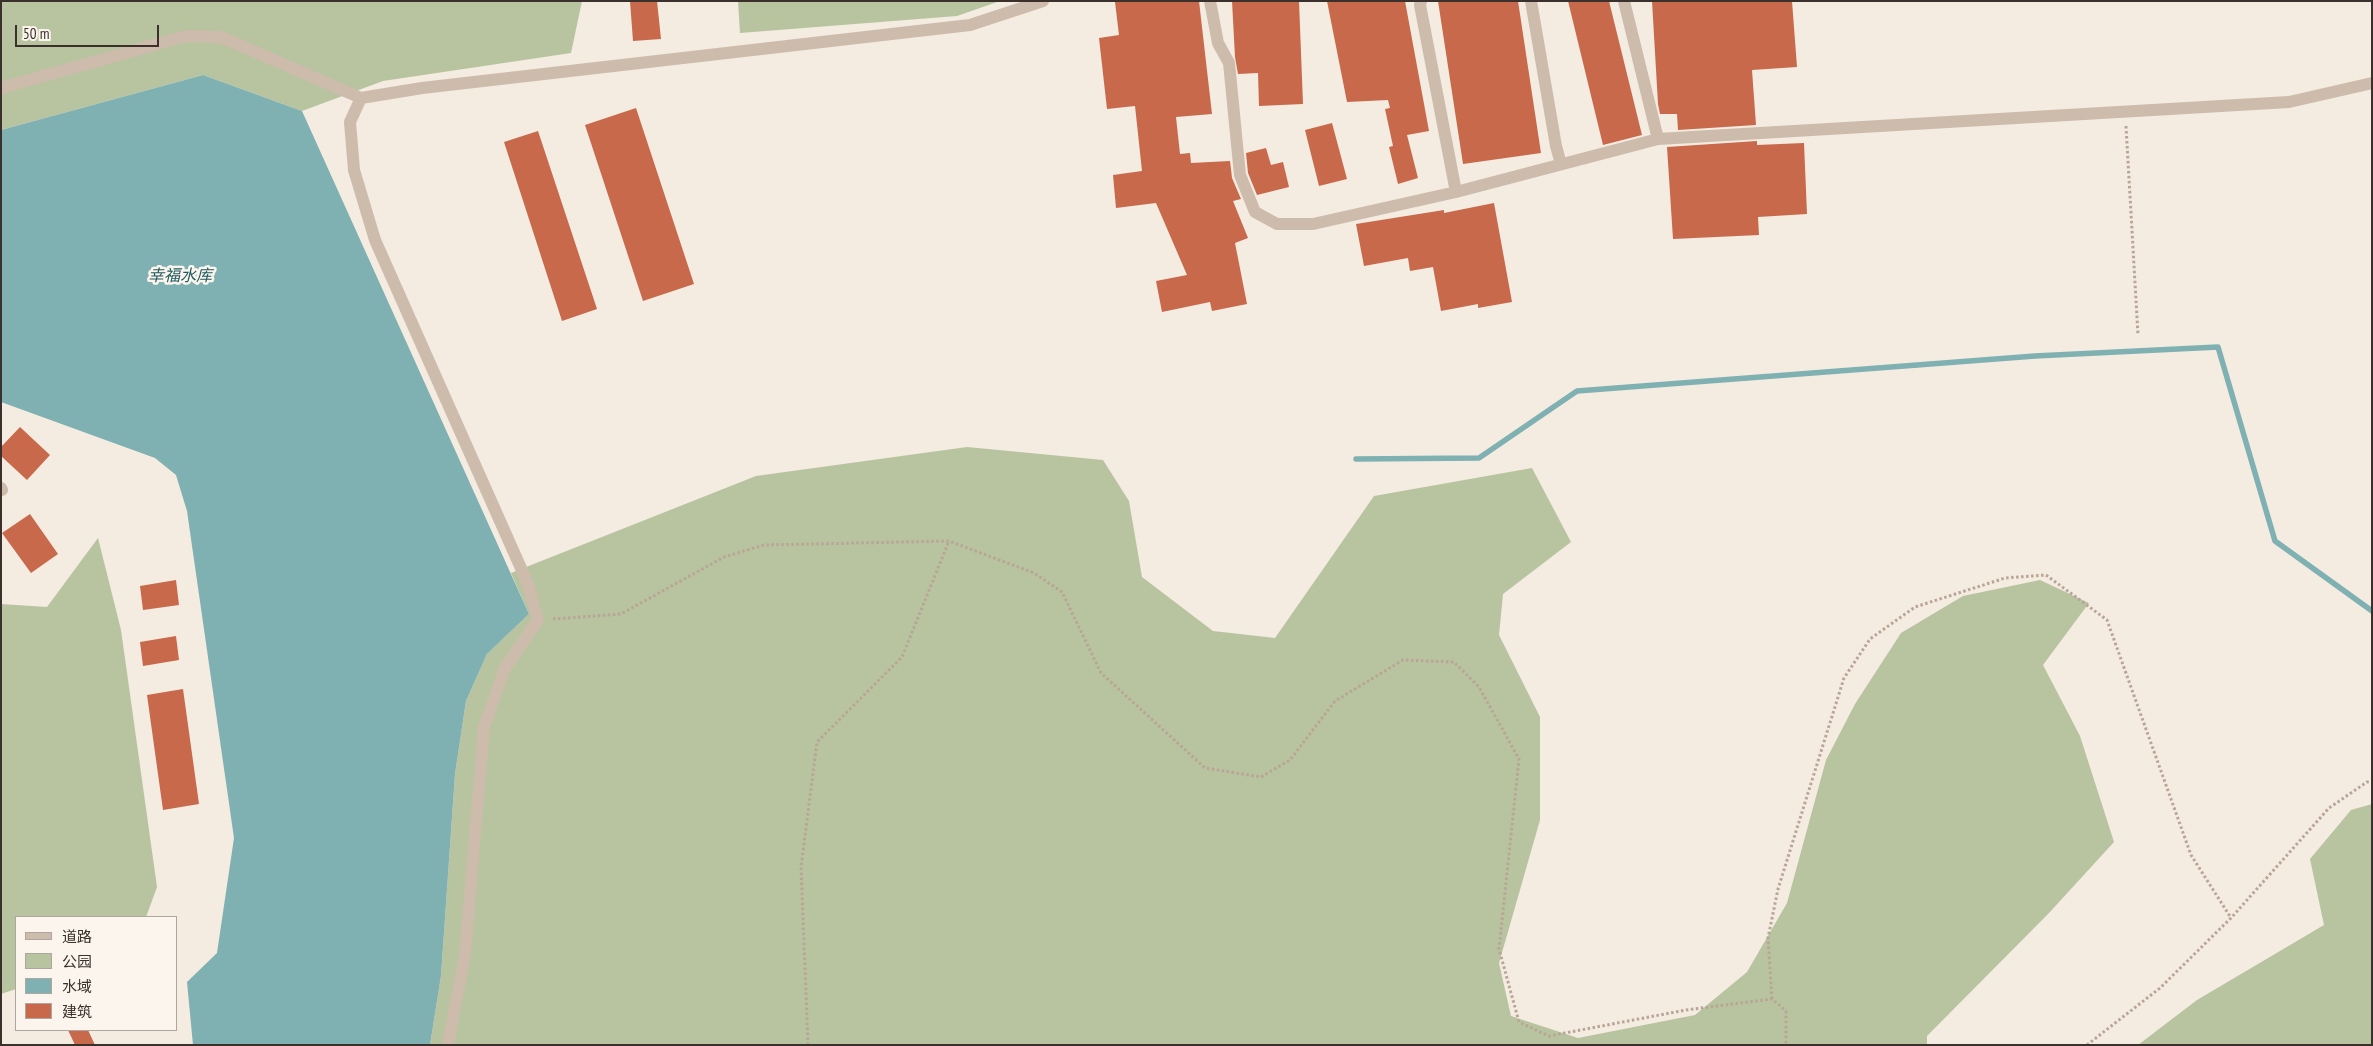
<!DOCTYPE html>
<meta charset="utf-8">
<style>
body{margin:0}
#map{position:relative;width:2373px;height:1046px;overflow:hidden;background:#f4ebe1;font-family:"PT Sans Narrow","Noto Sans SC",sans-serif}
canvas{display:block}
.frame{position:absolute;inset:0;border:2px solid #3b302b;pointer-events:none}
.legend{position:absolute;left:15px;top:916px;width:162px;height:115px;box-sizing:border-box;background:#fbf5ee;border:1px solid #aea6a0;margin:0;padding:6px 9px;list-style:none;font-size:15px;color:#3b302b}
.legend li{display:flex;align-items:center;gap:10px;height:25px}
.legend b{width:25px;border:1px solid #aea6a0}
.scale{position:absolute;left:15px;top:25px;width:144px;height:22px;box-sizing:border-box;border:2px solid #3b302b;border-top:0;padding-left:6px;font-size:15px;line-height:18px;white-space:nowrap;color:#3b302b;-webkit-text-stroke:4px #fbf5ee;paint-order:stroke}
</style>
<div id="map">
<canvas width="2373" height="1046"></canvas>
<div class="frame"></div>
<ul class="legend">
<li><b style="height:6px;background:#cdbbac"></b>道路</li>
<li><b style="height:14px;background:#b8c4a0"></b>公园</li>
<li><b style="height:14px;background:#7fb0b2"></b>水域</li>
<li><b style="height:14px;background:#c8694b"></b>建筑</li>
</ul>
<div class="scale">50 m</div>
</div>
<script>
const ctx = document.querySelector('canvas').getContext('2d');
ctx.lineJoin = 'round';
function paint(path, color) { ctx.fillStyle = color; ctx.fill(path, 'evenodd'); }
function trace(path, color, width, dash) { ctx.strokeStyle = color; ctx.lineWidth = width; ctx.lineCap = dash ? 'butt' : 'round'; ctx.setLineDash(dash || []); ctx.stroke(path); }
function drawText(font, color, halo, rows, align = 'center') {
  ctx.font = font + ' "PT Sans Narrow","Noto Sans SC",sans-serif'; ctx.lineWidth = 5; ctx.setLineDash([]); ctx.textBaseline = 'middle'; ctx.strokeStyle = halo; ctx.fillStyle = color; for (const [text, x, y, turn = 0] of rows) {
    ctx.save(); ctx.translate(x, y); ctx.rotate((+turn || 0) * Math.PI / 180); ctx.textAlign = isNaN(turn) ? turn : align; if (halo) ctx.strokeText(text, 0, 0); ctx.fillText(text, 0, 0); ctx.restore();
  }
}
paint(new Path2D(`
 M1,1H582L571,53L383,81L302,111L203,75L1,130Z
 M738,1H1000L957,16L740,33Z
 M967,447L1103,460L1129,501L1142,577L1213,631L1275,638L1374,496L1532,468L1571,542L1503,594L1499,635L1540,717V820L1499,963L1511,1016L1578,1038L1695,1015L1747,972L1787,903L1826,760L1855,704L1901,633L1963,596L2040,580L2089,603L2043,665L2080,736L2114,842L2049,913L1927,1036V1045H430L441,976L455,774L466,701L487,654L529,614L511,573L756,476Z
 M98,538L121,630L157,887L146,917H16V989L1,994V604L47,607Z
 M2372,804V1045H2138L2197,1000L2324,925L2310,859L2351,810Z`), '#b8c4a0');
paint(new Path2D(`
 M203,75L302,111L529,614L487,654L466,701L455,774L441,976L430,1045H193L187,982L217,953L234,838L187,511L176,475L155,458L1,402V130Z`), '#7fb0b2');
trace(new Path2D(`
 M1356,459L1479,458L1577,391L2035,356L2218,347L2275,541L2372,611`), '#7fb0b2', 5.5);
paint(new Path2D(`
 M630,1H657L661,39L633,41Z
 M1126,1H1199L1212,114L1176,117L1180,154L1190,153L1191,163L1230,161L1232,178L1241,199L1233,201L1248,238L1235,243L1247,304L1212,311L1210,302L1162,312L1156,281L1187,275L1156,203L1116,208L1113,175L1142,171L1135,106L1107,109L1099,38L1119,35L1115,2Z
 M1232,1H1299L1303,104L1259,106L1258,73L1238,74L1235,57Z
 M1327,1H1405L1429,131L1407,135L1418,178L1398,184L1389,147L1393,146L1385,109L1390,108L1388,100L1347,102Z
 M1438,1H1518L1541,153L1463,164Z
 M1568,1H1609L1642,135L1603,145Z
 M1652,1H1792L1797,67L1752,70L1756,125L1678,130L1677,114H1660L1658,104Z
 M636,108L694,284L643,301L585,125Z
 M1332,123L1347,179L1319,186L1305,130Z
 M538,131L597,309L562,321L504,142Z
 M1757,141V145L1804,143L1807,214L1758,217L1759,235L1673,239L1667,147Z
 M1266,148L1271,165L1283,162L1289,187L1257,195L1248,173L1246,153Z
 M1494,203L1512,302L1478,308V304L1441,311L1433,267L1410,271L1408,258L1364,266L1356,224L1444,210V213Z
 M20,427L50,455L27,480L1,456V447Z
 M30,514L58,554L31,573L2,533Z
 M176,580L179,605L143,610L140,586Z
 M176,636L179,660L143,666L140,642Z
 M183,689L199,804L163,810L147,695Z
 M68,1030H88L95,1045H75Z`), '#c8694b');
trace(new Path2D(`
 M2126,126L2138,335
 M553,619L621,614L724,557L764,545L949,541L1034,573L1062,592L1101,673L1205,768L1261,777L1290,760L1335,701L1403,660L1454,662L1479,687L1519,759L1499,949L1519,1022L1549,1036L1686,1010L1772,999L1786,1011V1045
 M1772,999L1768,938L1778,889L1844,678L1870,639L1915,607L2005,578L2046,575L2107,620L2191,855L2231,918
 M808,1045L801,867L817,742L902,657L949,541
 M2087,1045L2160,988L2231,918L2329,808L2367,782L2372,781`), '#b9a596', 3, [2.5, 2.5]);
trace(new Path2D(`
 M1210,1L1218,43L1229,63L1240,175L1255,212L1277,224H1313L1456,192L1658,139L1624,1
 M1421,1L1420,5L1456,192
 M1531,1L1556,146L1561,164
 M1,88L186,36L221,37L361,98
 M1658,139L2289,102L2372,83
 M1,488L2,490
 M448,1045L465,954L484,727L505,668L538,620L528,584L375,240L354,170L350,122L361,98L422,88L970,25L1043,1`), '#cdbbac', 12);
drawText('italic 16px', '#1f5a5e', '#fbf5ee', [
 ["幸福水库",180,276]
]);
</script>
